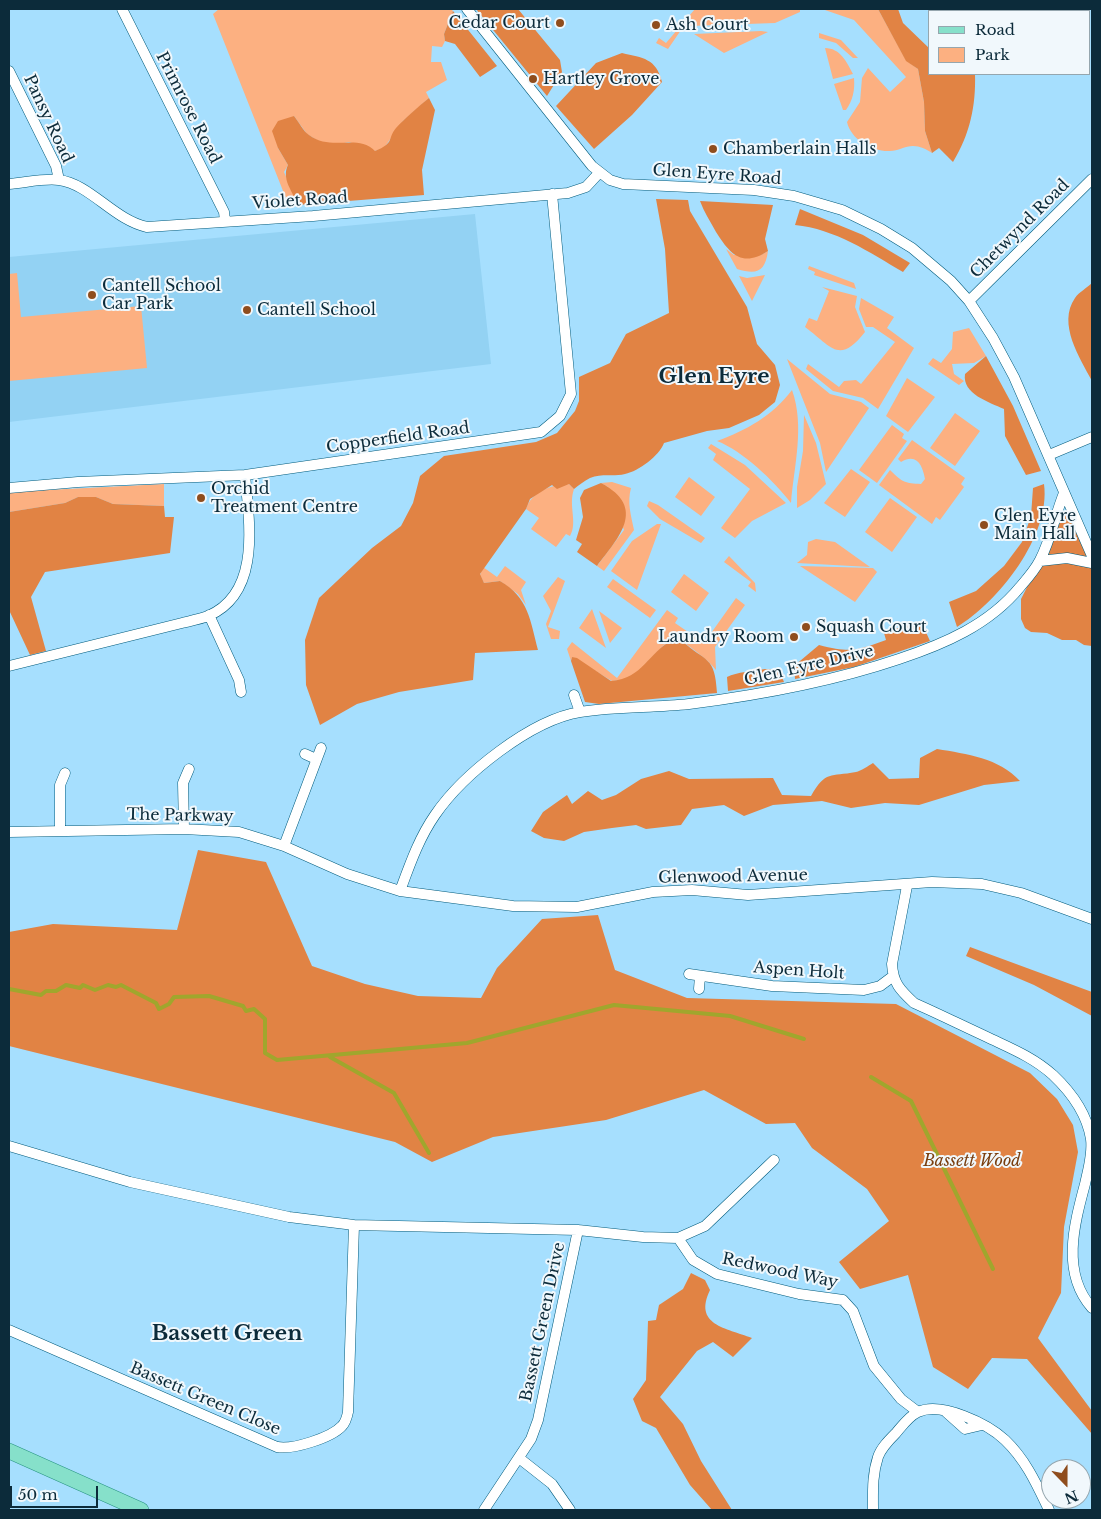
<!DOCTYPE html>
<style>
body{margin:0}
#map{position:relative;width:1101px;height:1519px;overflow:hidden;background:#a6dffe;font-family:"Libre Baskerville",serif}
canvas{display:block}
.frame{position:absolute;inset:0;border:10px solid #0c2b3a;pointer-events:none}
.legend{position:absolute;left:928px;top:10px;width:162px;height:65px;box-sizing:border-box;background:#f1f8fc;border:1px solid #95a6ae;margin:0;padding:6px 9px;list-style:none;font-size:15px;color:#0c2b3a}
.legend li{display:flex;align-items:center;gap:10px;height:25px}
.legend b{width:25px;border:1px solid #95a6ae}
.north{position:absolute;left:1041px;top:1459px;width:50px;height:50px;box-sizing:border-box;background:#f1f8fc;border:1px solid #95a6ae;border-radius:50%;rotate:158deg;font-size:14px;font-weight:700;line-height:20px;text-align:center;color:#0c2b3a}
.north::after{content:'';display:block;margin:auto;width:18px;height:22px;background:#8f4d1d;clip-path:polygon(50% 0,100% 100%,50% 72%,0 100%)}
.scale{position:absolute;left:10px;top:1486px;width:88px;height:22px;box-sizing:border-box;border:2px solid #0c2b3a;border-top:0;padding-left:6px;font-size:15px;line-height:18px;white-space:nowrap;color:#0c2b3a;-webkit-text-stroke:4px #f1f8fc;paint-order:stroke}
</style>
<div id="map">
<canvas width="1101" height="1519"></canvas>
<div class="frame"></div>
<ul class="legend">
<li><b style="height:6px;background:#86e0ca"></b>Road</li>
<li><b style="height:14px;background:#fcb081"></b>Park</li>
</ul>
<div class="north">N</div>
<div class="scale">50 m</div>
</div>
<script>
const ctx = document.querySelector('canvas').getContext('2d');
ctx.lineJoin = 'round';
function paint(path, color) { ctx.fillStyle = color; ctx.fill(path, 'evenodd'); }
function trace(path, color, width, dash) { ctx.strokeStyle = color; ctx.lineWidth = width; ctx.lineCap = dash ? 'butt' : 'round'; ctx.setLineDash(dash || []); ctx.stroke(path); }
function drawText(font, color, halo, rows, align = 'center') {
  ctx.font = font + ' "Libre Baskerville",serif'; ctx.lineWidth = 4; ctx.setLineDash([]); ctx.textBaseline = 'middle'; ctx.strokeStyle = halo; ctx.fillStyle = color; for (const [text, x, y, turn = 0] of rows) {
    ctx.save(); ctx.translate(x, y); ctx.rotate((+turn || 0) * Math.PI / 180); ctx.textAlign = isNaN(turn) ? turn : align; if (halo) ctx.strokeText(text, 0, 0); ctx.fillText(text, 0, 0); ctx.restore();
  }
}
paint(new Path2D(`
 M475,214L491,364L9,422V257Z`), '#93d2f3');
paint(new Path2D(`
 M219,9H451L453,11L444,34L445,41L442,47L432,46L431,62H441L447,80L426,92L429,98L403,121L384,148L375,151L349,142L335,145L320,142L307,134L294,116L278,148L288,165L284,172L298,205L289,206L213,14Z
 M695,9H800V12L775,23L690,26L681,30L668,49L656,43L659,38L666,43Z
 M822,9H878L906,60L918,69L924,102L925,131L932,153C926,149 920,146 913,146C905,146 898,151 890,151C873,152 851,140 847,122L860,102L862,78L868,68L890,92L906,77L854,20Z
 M761,31L768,32L724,53L694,34Z
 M819,33L841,40L858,58H853L836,43L819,38Z
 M825,48C840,48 847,62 853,74L833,79Z
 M854,78C855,90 853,100 846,110H843L834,84Z
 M726,249L734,255H761L768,251C765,272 757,275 737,269Z
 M809,266L854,283L856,289L814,275L815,272L808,269Z
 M17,273L21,317L141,306L147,368L9,381V274Z
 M765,275L752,301L739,276L747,278Z
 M822,287L857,296L855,307L865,332C839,365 832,347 805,327L809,318L817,321L829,291Z
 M861,298L894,317L887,328L914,348L878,409L863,398L833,391L806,369L808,364L839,387L844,381L856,380L861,384L895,342L873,327H866L859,309Z
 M969,328L986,356L974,363L952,364L954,374L964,381L959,385L928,364L933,358L941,363L952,349L953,332Z
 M787,359L830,394L861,402L869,408L826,472L820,443Z
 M907,378L935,397L908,432L886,416Z
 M792,390C805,426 794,466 791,503C774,481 743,451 717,441C747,430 772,416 792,390Z
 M955,413L980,431L955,466L930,448Z
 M804,415L816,443L826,484L810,500L797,508V487L803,451Z
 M892,425L904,434L902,438L907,441L877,483L859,470Z
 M912,440L965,478L961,484L964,487L940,520L936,517L932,524L879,485L890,470C903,483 905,483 921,484L925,479C923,468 918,452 901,462L898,459Z
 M711,444L745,465L786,503L752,521L735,538L721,528L750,489L713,460L716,454L708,448Z
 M851,469L870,482L845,517L824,503Z
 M689,477L715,497L701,516L675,497Z
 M612,482L631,488C627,503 631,515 634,530L604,571L597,566L624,530L608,487L601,483Z
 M164,484V506L113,504L96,497H78L65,503L9,512V492Z
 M569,484L574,489C568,506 578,522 570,536L566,534L556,547L531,529L539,518L526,509C532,491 551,485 569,484Z
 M890,498L917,517L892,552L865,532Z
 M649,501L658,505L705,538L701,543L660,519L647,506Z
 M657,524H661L637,590L611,571L632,541Z
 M816,539L835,542L870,567L797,563L807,555L808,542Z
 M729,556L755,583L756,592L748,586L751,582L724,562Z
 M505,566L526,582L521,590L526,605L518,594L500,581L484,583L480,575L483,567L497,577Z
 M800,566L873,568L877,572L855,602Z
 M684,574L709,593L696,611L671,592Z
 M558,577L565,581L548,627L560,631L559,639H551L546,624L551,611L543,596Z
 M613,579L656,610L650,618L607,587Z
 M736,598L745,605L715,647L716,670C706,657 693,650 681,640L664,645L636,674L623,680L612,681L572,657L571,661L567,649L572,642L617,678L667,610L678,618L675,623L704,643Z
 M592,609L606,648L579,628Z
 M599,611L622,628L610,643Z`), '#fcb081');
paint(new Path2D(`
 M476,9H518L560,60L562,72L547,96Z
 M878,9H898L903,23L930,49V74H975C976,106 970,134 953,162L939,148L932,153L925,131L924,102L918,69L906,61Z
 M453,11L497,66L480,77L455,44L445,41L444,34Z
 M622,53C643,58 656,58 662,82L632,115L594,149L556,106L596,63Z
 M429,98L435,110L422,170L424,195L298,205C293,192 281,179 288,165L278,148L272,131L278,121L294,116C299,122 303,131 309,135C332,152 357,133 375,151C395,143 387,139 396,128C404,119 419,106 429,98Z
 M656,199L688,200L690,211L747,307L757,344L775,365L780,385L775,402L759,415L729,428L707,431L664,443C659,456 639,471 625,474C613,477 602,473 590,478C584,481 579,485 574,489L569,484L557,489L552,485L530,499L526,509L480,574L484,583L500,581C529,598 530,620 538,650L475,653L473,680L399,692L357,704L320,725L306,685L305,640L319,598L372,548L401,526L413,503L420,476L444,456L536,442L557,433L575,411L579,401V377L610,363L626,334L669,313L665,249Z
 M700,201L773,205L765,239L768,251C742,268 730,254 716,232C710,221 704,212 700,201Z
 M800,209L863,235L910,263L903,272C869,252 835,229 795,225Z
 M1092,283V381C1080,358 1057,324 1075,298C1079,292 1087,288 1092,283Z
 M986,356L1013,406L1041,471L1026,475L1005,436L1004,409C989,402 962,394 965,374Z
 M601,483C648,508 618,538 597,566L577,552L582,544L576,540L583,517L580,498L584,490Z
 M1044,484C1051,536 998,602 957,627L949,602L976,591L1004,566L1022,542L1031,516L1033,488Z
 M78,497H96L113,504L164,506L165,517H174L170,553L45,572L31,597L46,651L30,655L9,610V512L65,503Z
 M1067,509L1092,569V646L1084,645L1076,640H1062L1047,633L1031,632L1025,628L1021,619V599Z
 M915,622L924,628L930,641L854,667L795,679L794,666L819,645C851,653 856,651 886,640L884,633Z
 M673,640H681C706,663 715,655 717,693L599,704L585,702L571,661L572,657L577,658L611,681C644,678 647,653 673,640Z
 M765,669L779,670L784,682L728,691L727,677C737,672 753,671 765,669Z
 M937,749C967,754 999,758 1020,781L984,785L919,805L885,803L851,808L822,801L773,805L744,816L724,805L692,809L681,825L646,829L636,825L612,828L584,832L564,841L544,838L531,831L543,812L567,795L572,804L588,791L602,800L616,795L641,779L669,771L689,779L773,778L782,795L811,796C826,770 830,777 856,772C861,771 868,766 873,763L889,779L919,778L920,758Z
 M198,850L266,862L312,966L365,984L418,996L481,998L497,968L542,919L598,915L615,970L687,998L896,1004L1030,1073L1057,1099L1073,1125L1078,1152L1064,1227L1061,1293L1038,1338L1092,1411V1434L1027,1359L992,1358L968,1389L933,1367L908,1275L860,1289L839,1262L889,1221L867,1189L812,1148L795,1123L766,1124L704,1090L606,1120L493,1137L432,1162L395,1142L9,1046V932L53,924L177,930Z
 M970,947L1092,992V1016L1034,985L966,956Z
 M691,1273L705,1280L710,1290C693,1325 726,1328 752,1338L733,1357L713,1342L697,1351L660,1397L683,1424L701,1461L732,1510H712L690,1485L656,1428L642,1421L633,1399L646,1380L648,1321L656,1320L659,1305L683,1289Z`), '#e18344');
trace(new Path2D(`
 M9,989L41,995L46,991H56L66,985L80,988L83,985L95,990L108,985L116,987L121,985L156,1003L159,1009L169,1004L174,997L209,996L243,1006L246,1011L254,1009L265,1019V1053L277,1060L467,1043L614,1005L730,1016L804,1039
 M330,1057L394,1093L429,1153
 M871,1077L911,1101L993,1269`), '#a0a62d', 4);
const minor = new Path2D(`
 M122,9L224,212L225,221
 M467,9L592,166L610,180L623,184L754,190L794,196L842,210L881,229L912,248L951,281L969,301L993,338L1014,377L1092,556
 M9,71L56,166L59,180
 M9,184C24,183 43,178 59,180C90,184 114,220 147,227L313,216L568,193L586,187L599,173
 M969,301L1092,179
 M1049,455L1092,437
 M9,488L78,482L245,475L541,432L560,416L571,394L552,194
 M1040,561L1067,558L1092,563
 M209,615L239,680L241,692
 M9,666L182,623C190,621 200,619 208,616C262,593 249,521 245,475
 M574,695L580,712
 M305,754L316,759
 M184,829L183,783L189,769
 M60,831V785L65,773
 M9,832L184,829L239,832L284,846L347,874L400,891L513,906L577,907L653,892L692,890L748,895L932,882L982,884L1021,893L1092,919
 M284,846L321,748
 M907,886L892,964C893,983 900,990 914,1003C939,1014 963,1026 987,1037C1010,1048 1033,1057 1053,1075C1071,1092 1087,1114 1091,1139C1093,1154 1088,1170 1085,1184C1074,1225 1061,1273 1092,1308
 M400,891C410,864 419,838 435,815C463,774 531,720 580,712C616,706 653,708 689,704C760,695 831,682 899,659C944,644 989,625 1020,587C1027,579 1035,570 1040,560C1051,539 1055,515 1064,493
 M689,974L772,986L864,990L880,986L892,977
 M699,989L700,976
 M9,1146L130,1182L289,1217L354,1225L578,1230L643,1237L678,1238L705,1226L774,1160
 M678,1238L693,1260L717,1274L799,1294L843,1300L853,1311L874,1366L901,1399L918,1412
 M9,1330L277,1447C292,1450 331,1438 342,1426C346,1422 347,1417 348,1412L354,1225
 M946,1412L965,1429L982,1425
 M519,1458L552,1484L570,1510
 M484,1510L531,1439L538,1420L578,1230
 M873,1510C873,1492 872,1475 878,1457C881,1448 889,1440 896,1433C902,1426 909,1416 918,1412C941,1401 988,1424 1005,1440C1026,1460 1037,1485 1049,1510`);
const primary = new Path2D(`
 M9,1451L141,1510`);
trace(minor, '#005b7c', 11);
trace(primary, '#279381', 16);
trace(minor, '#fff', 10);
trace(primary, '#86e0ca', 15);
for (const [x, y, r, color] of [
 [560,23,5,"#8f4d1d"],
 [656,25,5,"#8f4d1d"],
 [533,79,5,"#8f4d1d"],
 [713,149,5,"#8f4d1d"],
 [92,295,5,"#8f4d1d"],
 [247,310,5,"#8f4d1d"],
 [201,498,5,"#8f4d1d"],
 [984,525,5,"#8f4d1d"],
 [806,627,5,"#8f4d1d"],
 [794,637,5,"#8f4d1d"]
]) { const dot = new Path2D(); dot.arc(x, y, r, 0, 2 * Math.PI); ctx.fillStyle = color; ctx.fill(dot); trace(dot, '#f1f8fc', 2); }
drawText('16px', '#0c2b3a', '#f1f8fc', [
 ["Cedar Court",550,23,"right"],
 ["Ash Court",666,25],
 ["Hartley Grove",543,79],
 ["Chamberlain Halls",723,149],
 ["Cantell School",102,286],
 ["Car Park",102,304],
 ["Cantell School",257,310],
 ["Orchid",211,489],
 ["Treatment Centre",211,507],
 ["Glen Eyre",994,516],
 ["Main Hall",994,534],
 ["Squash Court",816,627],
 ["Laundry Room",784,637,"right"]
], 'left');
drawText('16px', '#0c2b3a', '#f1f8fc', [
 ["Primrose Road",188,108,63],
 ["Pansy Road",48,119,65],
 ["Glen Eyre Road",717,175,4],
 ["Violet Road",300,201,-4],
 ["Chetwynd Road",1020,229,-45],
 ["Copperfield Road",398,438,-8],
 ["Glen Eyre Drive",809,666,-13],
 ["The Parkway",180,816,1],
 ["Glenwood Avenue",733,877,-1],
 ["Aspen Holt",799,971,4],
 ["Redwood Way",780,1271,12],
 ["Bassett Green Drive",543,1322,-78],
 ["Bassett Green Close",205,1399,23]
]);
drawText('italic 16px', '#7a3e0f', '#f1f8fc', [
 ["Bassett Wood",972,1161]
]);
drawText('bold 21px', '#0c2b3a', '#f1f8fc', [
 ["Glen Eyre",714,377],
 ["Bassett Green",227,1334]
]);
</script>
